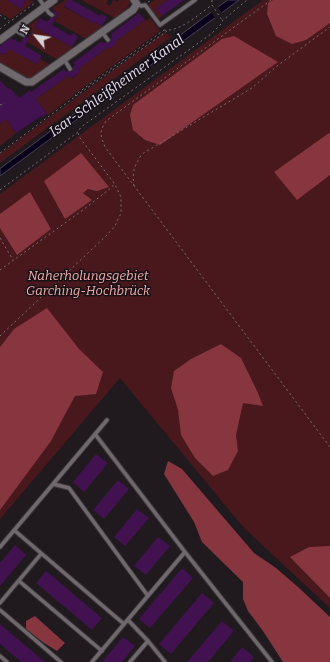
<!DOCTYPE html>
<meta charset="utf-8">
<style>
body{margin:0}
#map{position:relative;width:330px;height:662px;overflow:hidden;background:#201a1e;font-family:Bitter,serif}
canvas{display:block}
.north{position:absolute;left:16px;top:16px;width:40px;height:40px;-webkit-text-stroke:3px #171115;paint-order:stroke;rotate:300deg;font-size:11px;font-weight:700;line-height:16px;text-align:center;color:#d7d3d6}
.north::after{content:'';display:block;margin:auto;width:14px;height:18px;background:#d7d3d6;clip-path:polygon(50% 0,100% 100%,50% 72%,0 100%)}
</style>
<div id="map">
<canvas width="330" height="662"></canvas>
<div class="north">N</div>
</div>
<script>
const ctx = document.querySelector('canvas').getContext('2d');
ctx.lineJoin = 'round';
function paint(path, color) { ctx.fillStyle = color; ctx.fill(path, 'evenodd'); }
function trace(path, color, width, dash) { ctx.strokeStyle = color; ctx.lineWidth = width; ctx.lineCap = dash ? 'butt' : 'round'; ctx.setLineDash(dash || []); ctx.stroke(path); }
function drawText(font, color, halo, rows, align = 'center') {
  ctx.font = font + ' Bitter,serif'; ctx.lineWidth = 3; ctx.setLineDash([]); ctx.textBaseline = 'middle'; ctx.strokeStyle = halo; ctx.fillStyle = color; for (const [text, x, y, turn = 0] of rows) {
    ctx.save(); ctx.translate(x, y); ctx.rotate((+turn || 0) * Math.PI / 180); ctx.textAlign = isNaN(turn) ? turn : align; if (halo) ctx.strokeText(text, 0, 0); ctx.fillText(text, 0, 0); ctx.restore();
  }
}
paint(new Path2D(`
 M0,0H7L21,9L26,0H29L34,2L11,19L0,13Z
 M65,0H68L64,7L93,23L94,22L102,26V28L86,39L55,21L59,13L54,11L52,8Z
 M84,0H108L106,4L110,6L113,0L118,2L119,0H129L130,2L127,8L115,18L83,1Z
 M155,0H168L157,8L162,16L158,19L148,5Z
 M263,0H330V608L244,528L120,378L0,519V194Z
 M40,18L35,27L72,47V50L58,60L27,42L31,34L23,29Z
 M150,18L160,31L73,95V96L48,115L36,99L69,75L72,79L80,72L78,69L107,48L108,49L113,46L116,41L145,20L146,21Z
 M165,32L171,37L0,163V154Z
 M24,45L30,49L25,58L37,64L40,59L51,65L30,80L0,63V53L5,55L9,48Z
 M0,111L16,133L0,146V124L2,122Z`), '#48181d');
paint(new Path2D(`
 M273,0H330V23L306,40L292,44L276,36L267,14L268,3Z
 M234,36L278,62L160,145L145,140L133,130L130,115L133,105L222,39Z
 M329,133L330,134V175L297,200L274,172Z
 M81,153L109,187L97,191L88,189L83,193L92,200L65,219L44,181Z
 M30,192L51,229L17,255L0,228V214Z
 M47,308L79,349L103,372L96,394L75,396L62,420L51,441L0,510V347L14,329Z
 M221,344L241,358L258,393L263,406L243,403L236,435L238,451L228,470L213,476L195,458L181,435L178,410L171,388L174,371L191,359Z
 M168,461L182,469L254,553L276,568L298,587L330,617V662H283L263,631L248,611L243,599V582L202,542L194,522L164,474Z
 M330,546V598L290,557L309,547Z
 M35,616L65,643L57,651L44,643L26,629V621Z`), '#87353e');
const water = new Path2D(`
 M228,0H239L0,176V169Z`);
paint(water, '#09001b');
trace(water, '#473f53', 1);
paint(new Path2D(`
 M217,6L223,15L216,19L210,11Z`), '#201a1e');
paint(new Path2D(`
 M7,0H26L21,9Z
 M68,0H72L100,16L101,14L107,17L102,26L94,22L93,23L64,6Z
 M168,0H184L162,16L156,8Z
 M54,11L59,13L52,25L71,36L73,33L78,37L72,47L35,27L40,18L47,22L50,18H54L55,15L53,12Z
 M139,13L145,20L116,41L117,43L113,46L108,49L107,48L78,69L80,72L71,79L69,75L36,99L47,114L42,117L41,116L16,133L6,119L0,124V80L8,89L10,88L18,97L20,98L30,90L31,92L64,69L66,72L68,71L70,72H72L73,69V67L75,65L73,63L102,41L103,43L105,42L108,43L110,42L111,40V38L112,37L111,34Z
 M26,31L31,34L25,46L42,56L37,64L9,49L5,55L0,53V47L1,45L11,38L20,43L23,38H25L27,37Z
 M96,454L108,463L84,492L73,482Z
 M118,480L129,489L104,519L93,510Z
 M137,509L149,518L125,546L114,537Z
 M158,537L170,546L146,575L134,566Z
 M15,545L26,555L0,586V563Z
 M182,568L193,578L150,628L139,619Z
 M46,571L102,618L92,630L36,583Z
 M202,593L214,603L171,654L159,644Z
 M222,621L234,631L208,662H187Z
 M0,624L45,662H21L0,644Z
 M123,637L135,646L122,662H102Z
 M242,647L254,657L250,662H230Z`), '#41124f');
const service = new Path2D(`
 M40,0L49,13L52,15
 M137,4L141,6L145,5L160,25L195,0
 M15,29L18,32L24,35
 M102,32L108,40
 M64,59L70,69
 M95,434L185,552L272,662
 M53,484L69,488L148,596
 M14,530L124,624
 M0,547L107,420
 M19,581L102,651
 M0,603L41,554
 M0,610L61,662
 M128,620L148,641L165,662
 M0,656L7,662
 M92,662L185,552
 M130,662L148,641`);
const minor = new Path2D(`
 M0,40L54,0
 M0,67L26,82H32L133,10L137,4L134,0`);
trace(service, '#3b3739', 5.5);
trace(minor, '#3b3739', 9);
trace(new Path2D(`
 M212,0V5L222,20
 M271,0L106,121C99,133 100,134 105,147L330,447
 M148,2L152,0
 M0,15L9,21
 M0,29L35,3
 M164,30C180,32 199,14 212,5
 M76,96L75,95L164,30
 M0,105L5,103
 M0,153L76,96L167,31
 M134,186C132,171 134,167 142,154L252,88L277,66L330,27
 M0,190L78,132L81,127L211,34L221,24L222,21L247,0
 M0,238L13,260
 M0,270L83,210L112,187L114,184
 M0,336L107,235L115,226L121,213V197L114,183L80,138L78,133`), '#736e72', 1, [2, 3]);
trace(service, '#6f686c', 3.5);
trace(minor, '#6f686c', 7);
drawText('italic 13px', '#f4acae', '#171115', [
 ["Naherholungsgebiet",88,276],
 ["Garching-Hochbrück",88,291]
]);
drawText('italic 14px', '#e1dcf0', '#171115', [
 ["Isar-Schleißheimer Kanal",117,86,-36]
]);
</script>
